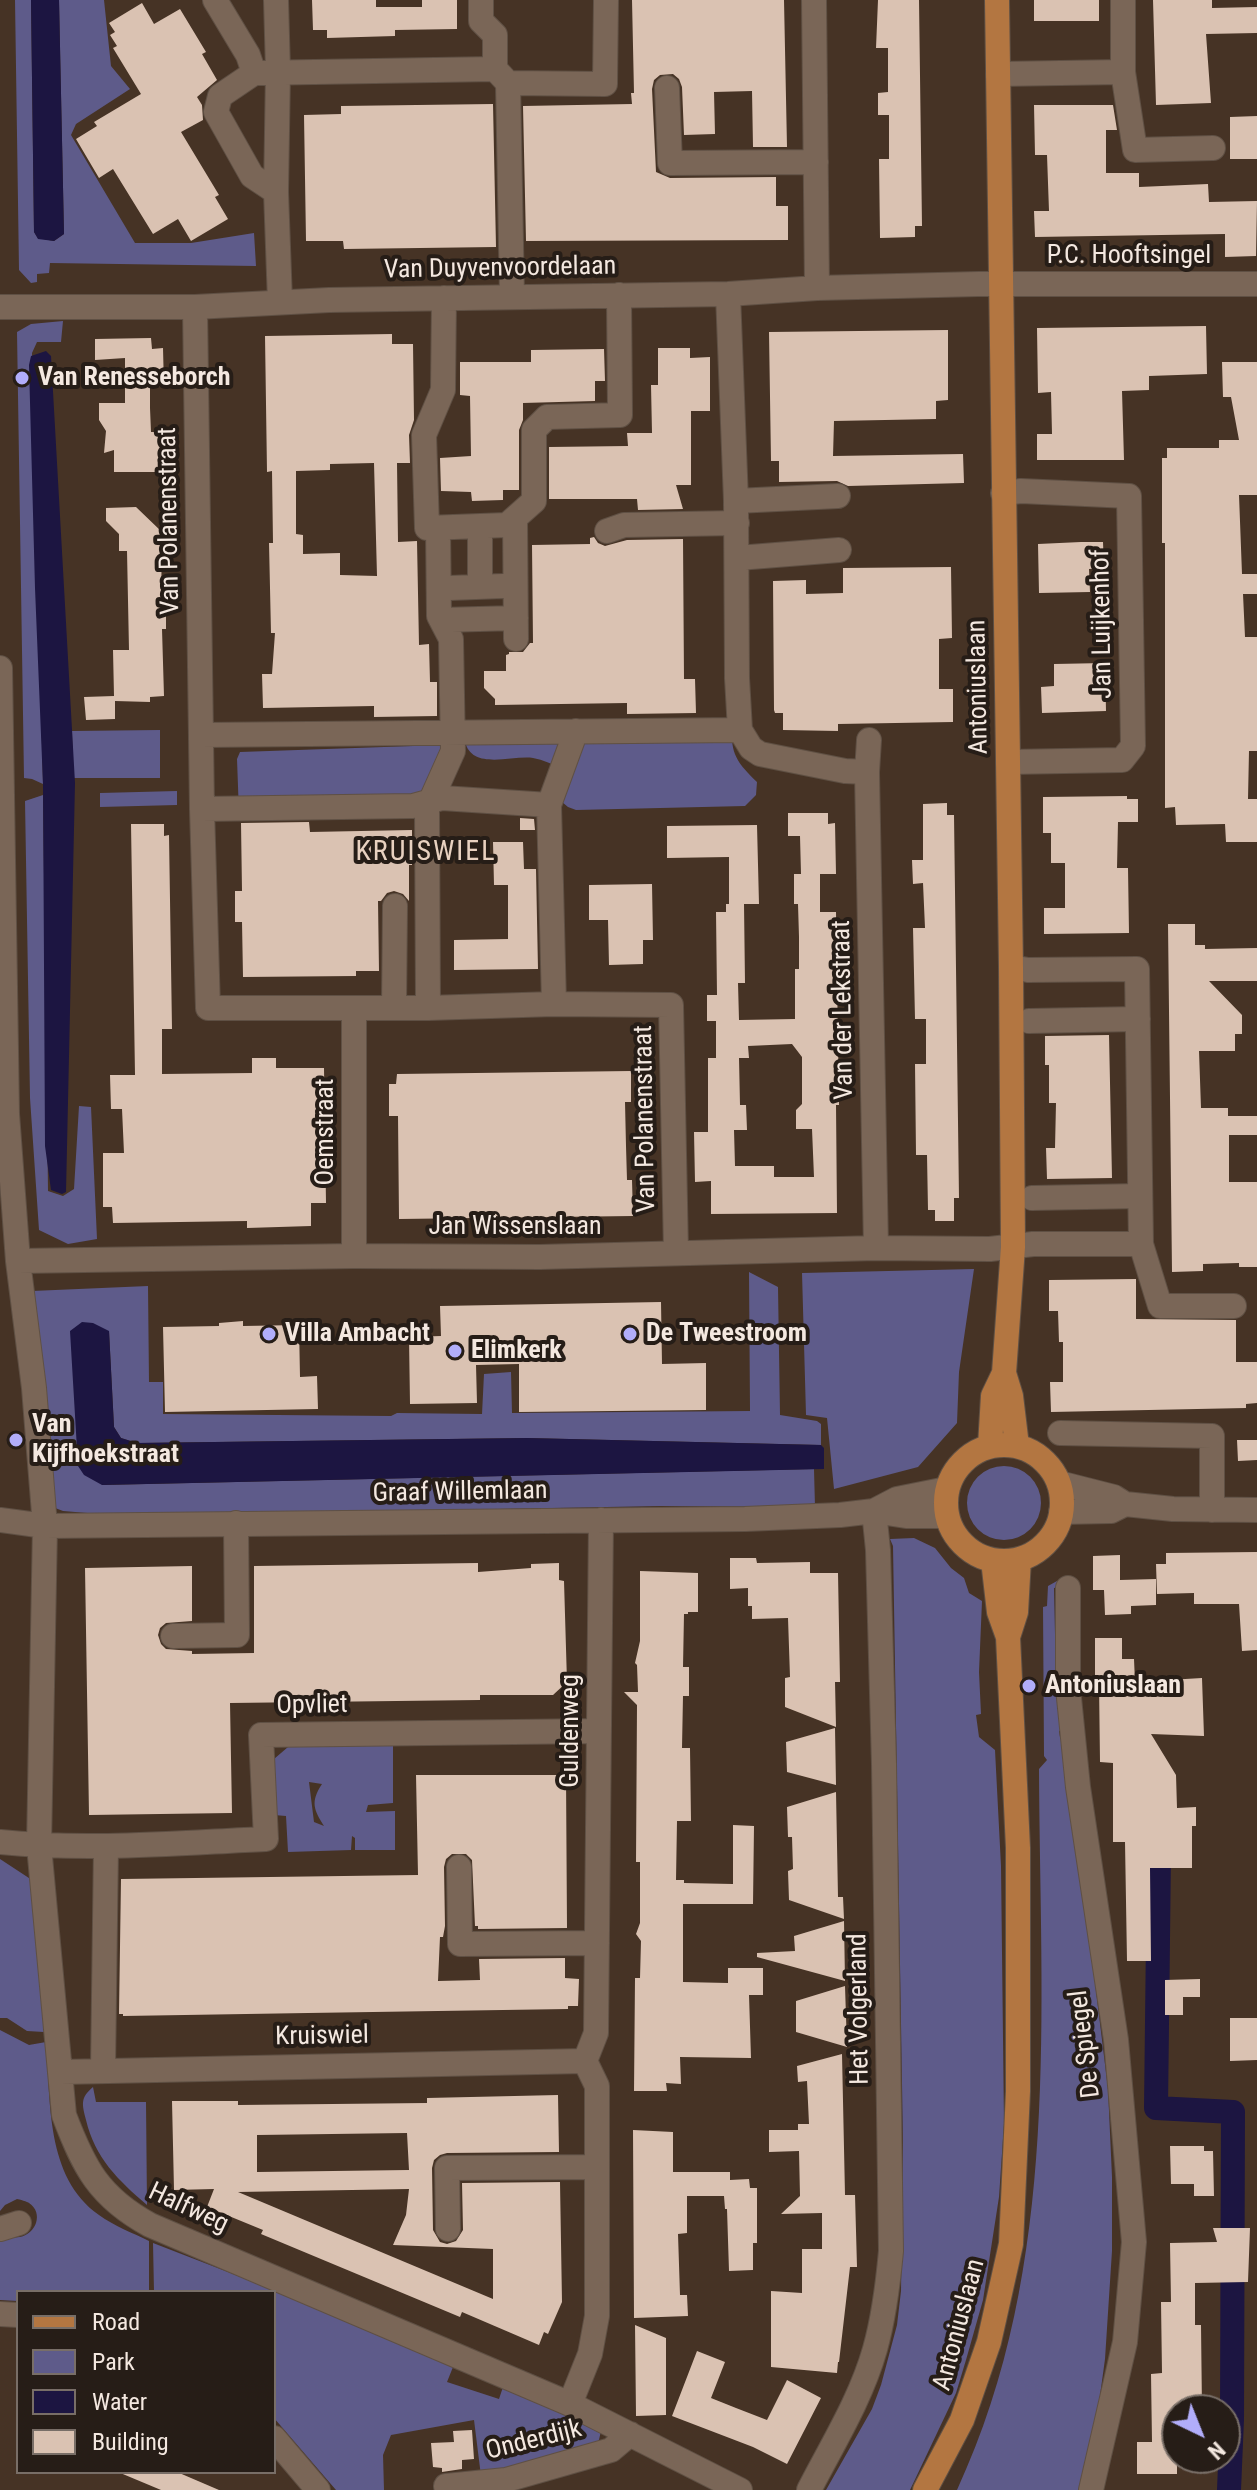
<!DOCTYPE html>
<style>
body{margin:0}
#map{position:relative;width:1257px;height:2490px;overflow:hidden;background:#463325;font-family:"Roboto Condensed",sans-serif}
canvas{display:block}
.legend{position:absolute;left:16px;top:2290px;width:260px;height:184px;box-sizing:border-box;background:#261d17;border:2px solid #786e67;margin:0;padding:10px 14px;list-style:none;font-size:24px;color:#f4e8e0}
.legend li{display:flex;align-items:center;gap:16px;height:40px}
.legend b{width:40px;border:2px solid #786e67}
.north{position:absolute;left:1161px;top:2394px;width:80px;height:80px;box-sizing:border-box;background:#261d17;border:2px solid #786e67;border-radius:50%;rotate:137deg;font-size:22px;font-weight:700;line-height:32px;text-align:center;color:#f4e8e0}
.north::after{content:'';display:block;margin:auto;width:28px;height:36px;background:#b1adfa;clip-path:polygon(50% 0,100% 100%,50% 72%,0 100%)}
</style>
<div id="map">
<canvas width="1257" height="2490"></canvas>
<ul class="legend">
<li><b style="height:10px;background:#b37641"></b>Road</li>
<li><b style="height:22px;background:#5e5b8a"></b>Park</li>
<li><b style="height:22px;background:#1c1541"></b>Water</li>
<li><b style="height:22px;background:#dac2b2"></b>Building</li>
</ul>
<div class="north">N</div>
</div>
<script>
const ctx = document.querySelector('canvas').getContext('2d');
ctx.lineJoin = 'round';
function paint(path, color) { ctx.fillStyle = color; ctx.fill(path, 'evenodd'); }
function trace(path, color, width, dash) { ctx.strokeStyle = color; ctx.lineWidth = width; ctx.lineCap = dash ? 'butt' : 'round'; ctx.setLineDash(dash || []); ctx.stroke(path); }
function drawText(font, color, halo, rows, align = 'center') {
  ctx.font = font + ' "Roboto Condensed",sans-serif'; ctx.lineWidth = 8; ctx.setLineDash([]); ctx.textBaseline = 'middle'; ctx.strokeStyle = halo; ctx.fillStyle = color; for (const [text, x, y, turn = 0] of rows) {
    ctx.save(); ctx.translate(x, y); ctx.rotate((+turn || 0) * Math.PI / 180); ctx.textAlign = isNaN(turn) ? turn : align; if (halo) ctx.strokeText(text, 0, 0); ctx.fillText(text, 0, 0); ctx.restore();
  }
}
paint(new Path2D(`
 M15,0H31L34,232L38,238L54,241L64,234L59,0H104L111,66L130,89L76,124L71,135L135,243H191L254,233L256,266L50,263L49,273L37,274V282L31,283L19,270Z
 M63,321L61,342H37L32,353L43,784L32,779L24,778L17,332L31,324Z
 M160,730V778H73L72,731Z
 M732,737C732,758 743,768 757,782L756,795L745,806L576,810L568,807L562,802L563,769C553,764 543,760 533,758C512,755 471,771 465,741Z
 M442,745L414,812L239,814L237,759L240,752Z
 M177,791V805L100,807V793Z
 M43,795L48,1191L63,1196L74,1189L79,1106L91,1107L97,1239L68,1244L39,1230L30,1098L25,801Z
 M974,1269L959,1372L957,1423L918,1467L834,1489L827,1418L806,1415L802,1273Z
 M749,1272L778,1287L780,1415L817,1421L821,1424V1445L527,1438L137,1443L121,1438L114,1427L109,1331L102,1485L814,1469L815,1507L660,1506L124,1516L63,1511L50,1506L32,1291L148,1286L149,1382H163V1414L391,1416L397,1413L482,1414L484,1374L511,1372L512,1413L750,1411Z
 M967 1503a37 37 0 1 1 74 0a37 37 0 1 1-74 0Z
 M914,1538L935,1548L951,1568L964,1578L969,1593L982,1601L979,1672L981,1714L976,1715L979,1737L995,1750L1001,1866L1004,2124L999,2197L983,2300L966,2360L956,2393L910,2490H826L872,2409L881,2385L897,2325L901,2291L903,2143L893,1546L890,1539Z
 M1057,1581L1061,1587L1054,1588L1056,1680L1061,1730L1059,1731L1060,1737L1064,1729L1108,2089L1112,2177V2251L1105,2359L1099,2403L1080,2490H957C1062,2265 1040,2011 1039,1769L1047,1760L1044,1756L1043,1607L1047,1606L1048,1586Z
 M393,1745V1803L368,1805L366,1812L395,1811V1850H355V1838L352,1836L351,1850L288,1852L286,1816L274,1815V1759L288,1747ZM309,1782L322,1784C310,1802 314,1810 324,1826L314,1822Z
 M0,1859L32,1880L44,2032L27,2031L7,2018H0Z
 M0,2030L29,2045L46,2042C51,2101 45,2177 99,2215C114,2226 133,2233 149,2241V2292H18V2301L0,2300V2236C6,2237 14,2238 20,2237C36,2234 44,2213 29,2203C28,2202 19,2199 17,2199L5,2205L0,2211Z
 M93,2087L96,2102H146L147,2205C118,2180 95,2158 86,2120C82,2104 80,2098 93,2087Z
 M153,2243L259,2284L453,2367L447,2382L499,2399L503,2387L601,2431L598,2444L481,2476L474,2420L391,2435L383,2455L384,2490H336L274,2418V2292H154Z`), '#5e5b8a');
paint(new Path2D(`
 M31,0H59L64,234L54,241L38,239L34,232Z
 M46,351L51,356L75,783L66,1192L62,1194L51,1190L45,1146L43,784L35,588L29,365L31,356Z
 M82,1322L93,1323L109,1331L114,1427L121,1438L137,1443L527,1438L821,1445L824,1448V1469L102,1485L84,1475L78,1466L70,1331Z`), '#1c1541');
trace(new Path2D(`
 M1159,1853L1156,2108L1233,2112L1232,2419L1229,2490`), '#1c1541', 24);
paint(new Path2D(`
 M312,0H376V7H422V0H457V29L395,30V36L327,38V30H313Z
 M632,0H784L787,147H753L752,91L714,92L715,134L684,135L682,87L679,79L673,74L660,75L654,80L652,89L656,172L670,178L776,177V206H788V240L526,241L523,106L632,104L631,93H634Z
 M878,0H919L922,226H915V237L880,238L879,159H889V115H878V93L888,92V48H876Z
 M1034,0H1099V21H1034Z
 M1153,0H1212V8L1257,7V33L1206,34L1211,103L1156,105Z
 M142,3L154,24L180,9L206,52L202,54L217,80L197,97L202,105L203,120L181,132L219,195L215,197L228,219L191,241L178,219L153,234L113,169L99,178L76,139L97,126L94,122L141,94L113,48L117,46L110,35L115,32L109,23Z
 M493,104L496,247L344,249L343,241H306L304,115L341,114V106Z
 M1034,105H1113L1117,130H1106V173H1139V187L1208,184L1209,202L1257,201L1256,256L1225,257V234L1035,237L1034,211H1049L1047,155H1035Z
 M1257,116V159H1230V117Z
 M1206,326L1207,374L1149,376V390L1122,391L1124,460H1037V434H1052L1051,392L1038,393L1037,328Z
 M948,330V400L936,401V419L834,421L833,456L963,454L964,483L848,486L837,481L779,482V461H771L769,332Z
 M392,334V344H413L414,420L409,435L410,463H397L398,542L417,541L419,645L429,644L430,682H437V716L374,717V706L263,708L262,674H272L275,633H271L269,543H273L272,471L267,472L265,336ZM374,463L377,576L340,575V553L303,554V535L296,534V471L330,470V464Z
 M151,338L152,349L163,348L164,387H150V408L151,432H161L162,449L166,448V472H114V450L104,453L106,431L99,420V403H125V358L95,360V339Z
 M658,348H690V358L710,357V411H691V485H676L683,509L638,510L637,499H549V447L628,446L627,433H652L651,385H658Z
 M604,349L605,381H595V401L523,403V420L519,430V490H503V500L472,501L471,492L441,491L440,458L471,456L470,396L460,395V362H531V350Z
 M1222,362H1257V495H1239L1242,574H1257V594H1243L1245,637H1257V751H1249L1248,799H1257V842H1226L1225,824L1176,825L1175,807L1165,808V543H1162V458H1167V448H1219V440H1239L1231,397H1223Z
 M136,507L162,532L161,607L166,608V629H162L164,696L150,697V702L115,701V719L86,720L84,697L114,696L113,650H129L127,551H119V534L106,521V508Z
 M594,537L598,543L605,546L627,540L683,539L684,679H695L696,713L627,714V703L495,705V699L484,688V671H506V655L509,654V652H523L530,643H533L532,545L590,544V538Z
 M1081,542H1103L1104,568L1089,569L1090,592L1039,593L1038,544Z
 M951,567L952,638L939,639V689H953V722L838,724V731L783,730V713H775L774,710L773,581L806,580V594L843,593V568Z
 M1105,663L1106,711L1042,713L1041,687L1054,686V664Z
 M1127,796V799H1138V822H1118L1117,868H1128L1129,933L1044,934V908H1065V863H1051V833H1043V797Z
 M947,803V815H954L959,1198H954V1221H935V1210H928L927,1155H916L915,1064H926V1019H915L913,928H925L923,883L913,884L912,860H923V804Z
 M788,813H828V824L835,823L836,874H820V912H836L839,1105H836L837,1213L711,1214V1181L695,1182L694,1132H708V1058H716V1021H707V995H717L716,912H726V904H729V857L667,858V826L757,825L759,904H744L745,983H738L739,1020L795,1019V969H799V937L798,904H794V874H801L800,836H788ZM792,1044L802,1057V1104L796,1110V1129H812L814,1177H774V1166H735L734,1130H747L746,1105H740L739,1058H749L748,1046Z
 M520,818L534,819L535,830H520Z
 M309,822L310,832L412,830V865H409V901L403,894L394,891L387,893L381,901H378L379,971H356V976L243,977L242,922H235V891H242L241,823Z
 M131,824H164V836L169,835L172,1029H162V1074L252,1073V1058H276V1068H324L326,1203H311V1226L247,1228V1221L113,1223L112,1207H103V1153H124L122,1109H111L110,1075H135Z
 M493,842H523L524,869H536L538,969L454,970V940L508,939V885H494Z
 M652,884L653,940H643V964L609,965L608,920H589V885Z
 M1168,924H1195V945H1205V949L1257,948V981H1209L1242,1015V1034H1235V1051H1199L1201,1108H1228V1116H1257V1135H1229V1182H1257V1267H1239V1263L1203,1264V1271L1172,1272Z
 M1109,1035L1112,1178L1047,1179L1046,1148H1055L1056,1103H1049V1065H1045V1036Z
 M631,1071V1102H625L626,1146L627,1180H632L633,1216L399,1219L398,1116H389V1084H396L397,1074Z
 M1136,1279V1319L1236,1320V1362H1257V1403L1246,1404V1408L1051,1412L1050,1382H1063V1342H1059L1058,1311H1049V1280Z
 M661,1302L662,1364L706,1363V1410L519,1412V1364L476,1365L477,1403L410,1404L409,1337L441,1336L440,1306Z
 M243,1321V1326L299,1325L300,1377L317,1376L318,1409L165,1412L163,1327L219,1326V1323Z
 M1237,1440H1257V1460L1238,1461Z
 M1257,1552V1650L1242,1651L1239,1604H1194V1593L1157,1594L1156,1564H1166V1553Z
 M1120,1555V1580L1156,1579V1605L1131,1606V1614L1105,1615L1104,1590H1093V1556Z
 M730,1558H756L757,1563L810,1562V1573H838L840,1682H835L836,1727L785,1707V1678L790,1677L788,1618L752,1619V1606H748V1588L730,1589Z
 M478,1563V1572L531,1568V1564L559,1563V1580L564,1581L567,1682L553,1695H480V1700L230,1703L232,1813L89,1815L85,1568L192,1566V1621L166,1623L160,1628L158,1635L161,1644L166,1649L192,1651V1654L254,1653V1566Z
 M640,1571L698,1573V1612H688V1614H684L683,1667H689V1696H683L682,1748H690L691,1821H677L676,1880H684V1883L733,1884V1825L754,1826L753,1904H683V1982L728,1983V1968H763V1995H749L751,2058L680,2057L681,2084L666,2083L667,2091H634L635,1978H640L641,1941L636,1934L640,1923V1862H636L637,1705L624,1692H638L637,1665L635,1663L640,1641Z
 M1095,1638H1122V1659H1134L1135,1682L1202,1678L1204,1736L1151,1734L1176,1775L1177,1808L1196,1807V1826H1192V1868H1150L1151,1961H1127L1125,1842H1113V1763L1100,1762L1099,1682H1095Z
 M835,1728L836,1785L787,1772L786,1742Z
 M416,1775H566L567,1928L478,1929V1926H475L472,1860L466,1854H452L446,1859L444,1867L445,1926L443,1937H440L438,1981L480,1980L479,1959L565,1958V1978L579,1979L578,2006H568V2009L308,2013L123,2016V2014H119L121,1879L418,1875Z
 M836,1792L838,1897H843L844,1919L789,1900L788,1871L793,1869L792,1837H788L787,1807Z
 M844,1921L845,1981L757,1957V1953L795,1951L794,1936Z
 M1200,1979V1997H1183V2015H1165V1980Z
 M845,1986L847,2047L796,2032V2001Z
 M1230,2018H1257V2060L1230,2061Z
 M842,2054L845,2195H855L857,2267H850L839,2362H838L837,2373L771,2367V2291L802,2293V2249H822V2213L781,2214L800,2196L799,2151L769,2152V2130H798V2124H809L807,2081L798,2082L797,2066Z
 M558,2095L559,2152L447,2153L440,2155L434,2160L432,2168L433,2230L440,2242L447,2244L456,2241L463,2230L462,2183L560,2182L562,2302L548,2334L544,2332L539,2345L462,2312L460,2317L261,2234L263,2230L207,2207L214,2189L174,2190L172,2101H238V2105L427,2103V2098ZM407,2133L409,2170L257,2172V2135ZM409,2189L406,2215L393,2245L493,2249V2299L238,2192Z
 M633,2130L673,2132V2172H730V2180L749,2179L750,2188H757V2243H753V2270L729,2271L727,2209H725L724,2196H687V2233L678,2234L680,2295H687L688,2316L634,2318Z
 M1170,2146H1204V2151H1213L1214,2196H1194V2184H1171Z
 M1213,2228H1250L1248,2282L1195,2283V2325H1201L1202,2410H1177V2474H1137V2442H1152L1151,2374L1162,2373L1161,2302H1171L1170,2243L1217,2242Z
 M635,2325L666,2338V2415L636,2416Z
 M697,2351L725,2362L711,2398L736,2408L767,2420L787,2380L821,2398L787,2464L753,2447L672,2416Z
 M472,2430L474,2459L462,2460V2469L442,2472V2468L433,2467L431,2443L454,2442L453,2431Z
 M118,2472H177L219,2490H161Z`), '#dac2b2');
const minor = new Path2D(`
 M215,0L248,55L254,73L220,96L216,112L252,176L276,192
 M276,0L278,71L276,192L280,302
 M814,0L817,288
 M495,69L508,83L512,296
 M1123,72L1135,150L1213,148
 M254,73L495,69V35L481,21V0
 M998,74L1123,72V0
 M508,83L605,84L606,0
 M667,88L670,163L816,162
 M728,294L736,501L737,678L740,730L751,748L760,754L845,771L867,772L876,1248
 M444,298L443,390L424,435L427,528L507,525L534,501V430L547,417L620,415L619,295
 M0,307H195L329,300L728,294L817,288L978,284H1257
 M195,307L202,809L208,1008H428L554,1004L671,1005L676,1252
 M1003,493L1021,491L1129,496L1133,746L1122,760L1008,762
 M736,501L838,496
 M515,518L516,639
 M480,526V587
 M607,531L624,525L737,523
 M738,558L839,550
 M449,588L503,586
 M442,620L516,618
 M0,668L7,1114L18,1261L34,1388L45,1526L39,1846L64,2115C84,2168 99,2197 150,2225L570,2404L740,2490
 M201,735L740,730
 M867,772L869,740
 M549,805L554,1004
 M202,809L413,806L442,798L549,805L576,731
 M354,1008V1256
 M394,1008L395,906
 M428,1008L427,809L453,751L451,639L439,616L438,528
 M1029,1021L1138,1019
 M1032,1198L1140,1196
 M1141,1244L1160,1306H1234
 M18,1261L354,1256L540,1257L876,1248L990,1249L1033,1244H1141L1137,969L1028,970L1011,967
 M1060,1433L1212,1436V1510
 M1059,1483L1114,1497L1125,1504L1173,1509L1257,1510
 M874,1511L897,1499L947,1489
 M1061,1512L1111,1511L1125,1504
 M0,1520L45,1526L745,1519L840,1515L874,1511L906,1516H947
 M1068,1588V1688L1078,1787L1116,2040L1134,2242L1125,2342L1091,2490
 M173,1636L237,1635L236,1523
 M0,1842C88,1851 177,1843 266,1839L261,1735L598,1731
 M459,1867L460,1944L597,1943
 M103,2070L106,1846
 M61,2072L585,2061
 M0,2229L19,2223
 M448,2229L447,2168L597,2167
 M0,2314L18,2315
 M570,2404L590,2354L597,2316V2086L585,2061L596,2033L601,1520
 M274,2438L318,2490
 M446,2486L506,2480L611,2450L630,2434
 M809,2490C832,2445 861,2399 875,2349C884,2317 888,2284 891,2251L884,1764L878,1550L874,1511`);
const major = new Path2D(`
 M1004,1373L1011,1396L1017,1446
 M946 1503a58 58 0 1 1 116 0a58 58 0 1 1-116 0Z
 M990,1446L993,1396L1004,1373L1013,1247L1011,967L997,0
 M1008,1637L1016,1612L1019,1559
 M925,2490L962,2420L989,2342L1011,2244L1018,2091V1848L1008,1637L999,1612L993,1560`);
trace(minor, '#5f5044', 26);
trace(major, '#5f5044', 26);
trace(minor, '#7a6657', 24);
trace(major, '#b37641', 24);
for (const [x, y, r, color] of [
 [22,378,8,"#b1adfa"],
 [269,1334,8,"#b1adfa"],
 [630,1334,8,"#b1adfa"],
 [455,1351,8,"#b1adfa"],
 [16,1440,8,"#b1adfa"],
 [1029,1686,8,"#b1adfa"]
]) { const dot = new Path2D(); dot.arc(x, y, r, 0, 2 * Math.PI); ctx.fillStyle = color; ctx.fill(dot); trace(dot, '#261d17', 3); }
drawText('26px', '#f4e8e0', '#261d17', [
 ["P.C. Hooftsingel",1129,256],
 ["Van Duyvenvoordelaan",500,269,-1],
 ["Van Polanenstraat",170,521,-91],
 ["Jan Luijkenhof",1103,624,-91],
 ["Antoniuslaan",979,687,-91],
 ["Van der Lekstraat",844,1010,-91],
 ["Van Polanenstraat",646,1119,-91],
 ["Oemstraat",326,1132,-90],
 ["Jan Wissenslaan",515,1227],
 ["Graaf Willemlaan",460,1493,-1],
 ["Opvliet",312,1706,-1],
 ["Guldenweg",571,1731,-90],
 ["Het Volgerland",860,2009,-91],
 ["Kruiswiel",322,2037,-1],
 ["De Spiegel",1086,2044,-97],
 ["Halfweg",188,2209,25],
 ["Antoniuslaan",960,2325,-75],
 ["Onderdijk",534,2441,-14]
]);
drawText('bold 26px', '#f4e8e0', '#261d17', [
 ["Van Renesseborch",38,378],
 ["Villa Ambacht",285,1334],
 ["De Tweestroom",646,1334],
 ["Elimkerk",471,1351],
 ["Van",32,1425],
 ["Kijfhoekstraat",32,1455],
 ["Antoniuslaan",1045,1686]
], 'left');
ctx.letterSpacing = '2px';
drawText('28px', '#e8d1c0', '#261d17', [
 ["KRUISWIEL",426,853]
]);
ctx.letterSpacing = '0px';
</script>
